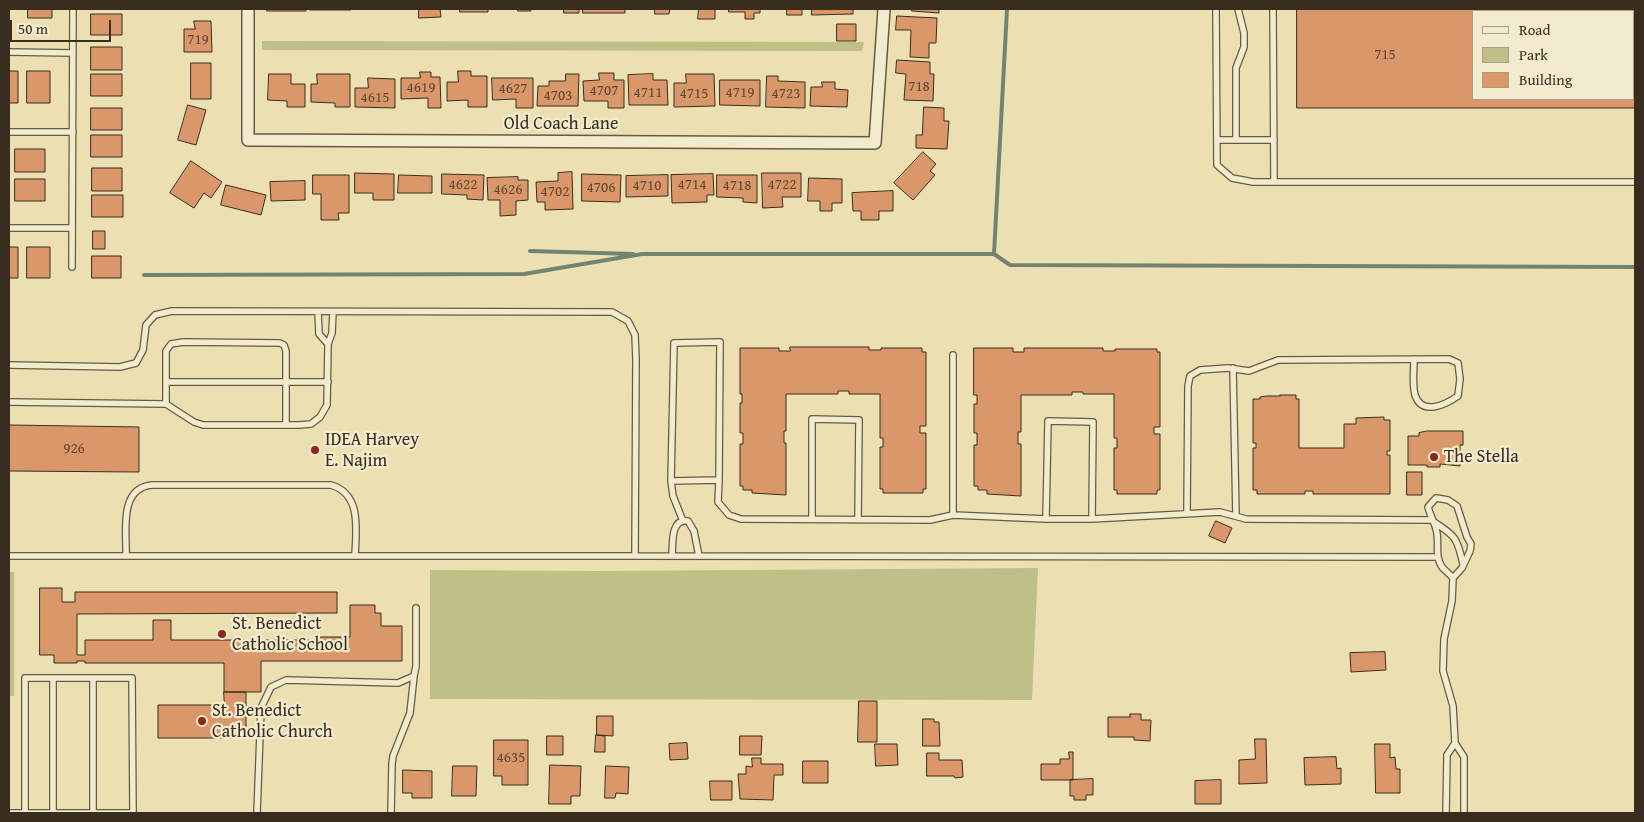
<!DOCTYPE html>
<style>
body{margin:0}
#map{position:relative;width:1644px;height:822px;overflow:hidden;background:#ece0b2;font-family:"Gentium Book Plus",serif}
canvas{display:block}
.frame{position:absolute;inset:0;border:10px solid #392d1f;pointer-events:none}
.legend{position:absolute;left:1472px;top:10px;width:162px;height:90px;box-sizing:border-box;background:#f3ebcd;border:1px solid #a99f87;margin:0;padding:6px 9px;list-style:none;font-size:15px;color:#392d1f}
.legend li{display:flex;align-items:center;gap:10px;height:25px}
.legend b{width:25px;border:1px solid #a99f87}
.scale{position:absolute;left:10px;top:20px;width:101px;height:22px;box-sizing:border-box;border:2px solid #392d1f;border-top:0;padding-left:6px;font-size:15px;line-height:18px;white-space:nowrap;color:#392d1f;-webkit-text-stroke:4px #f3ebcd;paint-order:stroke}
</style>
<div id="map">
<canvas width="1644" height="822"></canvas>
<div class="frame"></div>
<ul class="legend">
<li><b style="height:6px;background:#f3ebcd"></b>Road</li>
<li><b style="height:14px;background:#bfc087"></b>Park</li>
<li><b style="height:14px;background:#da976a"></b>Building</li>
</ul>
<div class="scale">50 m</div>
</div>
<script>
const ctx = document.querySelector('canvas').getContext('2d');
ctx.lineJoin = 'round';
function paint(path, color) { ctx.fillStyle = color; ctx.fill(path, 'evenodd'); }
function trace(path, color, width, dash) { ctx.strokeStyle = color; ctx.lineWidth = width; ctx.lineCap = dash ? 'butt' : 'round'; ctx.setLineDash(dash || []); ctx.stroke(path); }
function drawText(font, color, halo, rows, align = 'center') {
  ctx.font = font + ' "Gentium Book Plus",serif'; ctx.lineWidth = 4.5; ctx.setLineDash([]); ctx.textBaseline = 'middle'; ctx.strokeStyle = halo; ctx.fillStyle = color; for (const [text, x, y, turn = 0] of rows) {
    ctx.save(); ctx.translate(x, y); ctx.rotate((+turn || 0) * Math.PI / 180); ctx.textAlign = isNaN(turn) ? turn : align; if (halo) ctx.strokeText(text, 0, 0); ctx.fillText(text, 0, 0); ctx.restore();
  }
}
paint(new Path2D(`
 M262,41L864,42L862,51L262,50Z
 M1038,568L1032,700L430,699V570L598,571Z
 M9,572H14V696H9Z`), '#bfc087');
trace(new Path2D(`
 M1007,9L994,254L1010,265L1635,267
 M530,251L633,254
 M144,275L524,274L642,254H994`), '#738372', 4);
const building = new Path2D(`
 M28,9H52V18H28Z
 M267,9H306V11H267Z
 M310,9H351V10H310Z
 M419,9H440L441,17L419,18Z
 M460,9H488V12H460Z
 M518,9H531V11H518Z
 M564,9H579V13H564Z
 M583,9H625V13H583Z
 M655,9H670L669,14H655Z
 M699,9H715V19H698Z
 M729,9H760V13H754V19H745V12H729Z
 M787,9H802V15H787Z
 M812,9H853V14L812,15Z
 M912,9H939V13L912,11Z
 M1297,9H1635V108H1297ZM1473,11H1633V99H1473Z
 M91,14H122V35H91Z
 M897,16L937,18L936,43H929V58L910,57L911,30H896Z
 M194,21H211L212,52H184V29H195Z
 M837,24H856V41H837Z
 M91,47H122V70H91Z
 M897,60L930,62V74H934L933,101L904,100L906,74L896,73Z
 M191,63H211V99H191Z
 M9,71H18V103H9Z
 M27,71H50V103H27Z
 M458,71H471V76H487V107H468V100L447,101V82H458Z
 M420,72H431V77H440L441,108H428V98L401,99V78H420Z
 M599,73H614V80H624V108H608V101H584L583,81L599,80Z
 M91,74H122V96H91Z
 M269,74H291V84H305V107H287V101L268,100Z
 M317,74H350V107H335V103L311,102V84H317Z
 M566,74H579L578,106H537L538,86H549V81H565Z
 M653,74V80H667L668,105H629L628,75Z
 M686,74H714L715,106L674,107V83H686Z
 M767,76H778V81L805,82V108L766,107Z
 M368,78L395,79V108L355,107V88H368Z
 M492,78H533V108H516V99L493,100Z
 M720,80H760V106L720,105Z
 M822,82H835V89L848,90L847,107L810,106L811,87H822Z
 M188,105L206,110L196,145L178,140Z
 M924,107L944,108V121H949L947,149L916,148V135H922Z
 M91,108H122V130H91Z
 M91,135H122V157H91Z
 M15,149H45V172H15Z
 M923,152L936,164L930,171L935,175L913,200L894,183Z
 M191,161L222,182L211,198L204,193L194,208L170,193Z
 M92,168H122V191H92Z
 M572,172L573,209L545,210V202H537L536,182L558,181V173Z
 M355,173L394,174V200H373V193H355Z
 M762,173H801V197H782L783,207L763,208Z
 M442,174L484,175L483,200L467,199V195L442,194Z
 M582,174L621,175L620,202L582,201Z
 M713,174L714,195H707V202L672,203L671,175Z
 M313,175H349V213H338L339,220H321V194H313Z
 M399,175L432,176V193H398Z
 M668,175V196L626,197V176Z
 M717,175H757V203L743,202V198L717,197Z
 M518,177V180H528V200L516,201V215L500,216V200H488L487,178Z
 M809,178L842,179V203H832V211H820V201H808Z
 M15,179H45V201H15Z
 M305,181V200L271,201L270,182Z
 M226,185L266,195L261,215L221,205Z
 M893,191V211H879V220H861V211H853L852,193Z
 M92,195H123V217H92Z
 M93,231H105V249H93Z
 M9,247H18V278H9Z
 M27,247H50V278H27Z
 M92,256H121V278H92Z
 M790,347H869V350H881V348H922V352H926V426H920V433H926V489H923V493H883V489H880V447H883V438H880V394H849V391H838V394H786V431H784V443H786V495L752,493V490H743V486H740V444H743V433H740V403H742V394H740V348H779V351H790Z
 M974,348H1013V352H1024V348H1103V351H1115V349H1157V352H1160V427H1154V434H1160V490H1157V494H1117V490H1114V448H1117V438H1114V394H1083V392H1072V395H1021V432H1018V444H1021V496L987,494V490H978V486H974V445H977V433H974V404H977V395H974Z
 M1280,395H1296V399H1299V448H1344V424H1356V418L1384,417V420H1390V451H1387V455H1390V494H1313V491H1305V494H1257V490H1253V448H1256V443H1253V399H1260V397L1266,396H1280Z
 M9,425L139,427V472L9,471Z
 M1427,431H1463V445H1460V466L1440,464V467H1427V465H1408V436H1419V433Z
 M1407,472H1422V495H1407Z
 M1216,521L1232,528L1225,543L1209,536Z
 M40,588H62V602H75V592H337V613L77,614V655H85V640H153V620H171V640H319V637H350V605H375V613H381V626H402V661H261V692H224V663H85V661H77V663H54V655H40Z
 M1385,652L1386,670L1351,672L1350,653Z
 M224,692H246V738H158V705H224Z
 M859,701H877V742H858Z
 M1130,714H1141V720H1151L1150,741L1134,740V737H1108V717H1130Z
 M597,716H613V736L597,735Z
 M923,719H934V722H939L940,746H923Z
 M596,735L605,736V752H595Z
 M547,736H563V755H547Z
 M740,736H762L761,755H740Z
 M1255,739H1266L1267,783L1239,784V760L1255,759Z
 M494,740H528V785H502V776H494Z
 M687,743L688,759L670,760L669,744Z
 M875,744H897L898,765L876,766Z
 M1375,744H1390V758L1395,757L1396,769H1400V793H1376Z
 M1069,752H1073V780H1041V764H1060V759H1069Z
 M927,753H939V760H962L963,777L955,778L954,776H927Z
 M1336,757L1337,769L1341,768V784L1305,785L1304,758Z
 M752,758H761V764H783V775H774L773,800L740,799L738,774H746V766L752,767Z
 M803,761H828V783H803Z
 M550,765L581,766L580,796H571V804H549Z
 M453,766H477L476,796H452Z
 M606,766L629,767L628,794L616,793L615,798H605Z
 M403,770L432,771V798H412V793H403Z
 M1093,779V795H1086V800H1074V796H1070V780Z
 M1221,780V804H1195V781Z
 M710,781H732V800H711Z`);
paint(building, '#da976a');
trace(building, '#392d1f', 1);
const lane = new Path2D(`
 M1216,9L1217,165L1232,178L1253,182H1635
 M1273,9L1274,182
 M9,52L73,53
 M9,132H73
 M1217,140H1274
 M1236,140V68L1244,47V33L1238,9
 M9,228H72
 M72,267L73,9
 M318,312L319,334L328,344
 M953,355V515
 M9,365L120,367L136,363L143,350L146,325L155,315L172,311L612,312L628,321L635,335L636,359L635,556H9
 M1233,368L1236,516
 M166,382H328
 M9,402L166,404L194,422L203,425H299L311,424L320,417L327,405L328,344L332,333L333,312
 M166,404V351L171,344L183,342L280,343L284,345L286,351V425
 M719,480L671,481L674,343L720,342L719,480L718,502L729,515L741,519L930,520L953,515L1046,519H1092L1220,512L1246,519L1431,520C1455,536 1457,536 1463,564
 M671,481L673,496L683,521
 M1187,513L1188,386L1190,376L1200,370L1228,368L1249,371L1278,360L1449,359L1458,363L1460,379L1458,396C1445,405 1422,416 1415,395C1412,384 1414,370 1414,359
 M812,519V419L859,420L858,519
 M1046,519L1048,421L1093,422L1092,519
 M126,556C127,533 118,488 152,485H331C362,494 356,530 355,556
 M635,556L1438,557
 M672,556C673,545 670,518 688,521L694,531L699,556
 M1453,578C1450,574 1445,571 1442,567C1434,556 1440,541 1436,529C1434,521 1430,515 1428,507L1436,498L1448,500L1457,506L1467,537L1471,544L1470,551L1462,568L1453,578L1452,601L1444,639L1443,671L1453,706L1455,743L1464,757V813
 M53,678V813
 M93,678V813H133L132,678H25V813H93
 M9,813H25
 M257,813L261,708L271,687L286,680L398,683L414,676L416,666V608
 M391,813L392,764L393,756L410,713L414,676
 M1446,813L1447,755L1455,743`);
const street = new Path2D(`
 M248,9V140L875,143L884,9`);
trace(lane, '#665a44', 8);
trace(street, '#665a44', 14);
trace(lane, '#f3ebcd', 5.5);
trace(street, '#f3ebcd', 11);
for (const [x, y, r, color] of [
 [315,450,5,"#8f2418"],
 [1434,457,5,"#8f2418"],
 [222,634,5,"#8f2418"],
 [202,721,5,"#8f2418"]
]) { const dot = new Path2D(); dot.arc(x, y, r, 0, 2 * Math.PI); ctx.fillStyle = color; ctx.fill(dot); trace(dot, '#f3ebcd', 2); }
drawText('15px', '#614832', null, [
 ["719",198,40],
 ["715",1385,55],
 ["718",919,87],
 ["4619",421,88],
 ["4627",513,89],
 ["4707",604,91],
 ["4711",648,93],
 ["4719",740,93],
 ["4715",694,94],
 ["4723",786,94],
 ["4703",558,96],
 ["4615",375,98],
 ["4622",463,185],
 ["4714",692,185],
 ["4722",782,185],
 ["4710",647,186],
 ["4718",737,186],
 ["4706",601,188],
 ["4626",508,190],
 ["4702",555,192],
 ["926",74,449],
 ["4635",511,758]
]);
drawText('18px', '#392d1f', '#f3ebcd', [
 ["Old Coach Lane",561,124]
]);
drawText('18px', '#392d1f', '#f3ebcd', [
 ["IDEA Harvey",325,440],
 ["E. Najim",325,461],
 ["The Stella",1444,457],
 ["St. Benedict",232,624],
 ["Catholic School",232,645],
 ["St. Benedict",212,711],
 ["Catholic Church",212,732]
], 'left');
</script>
